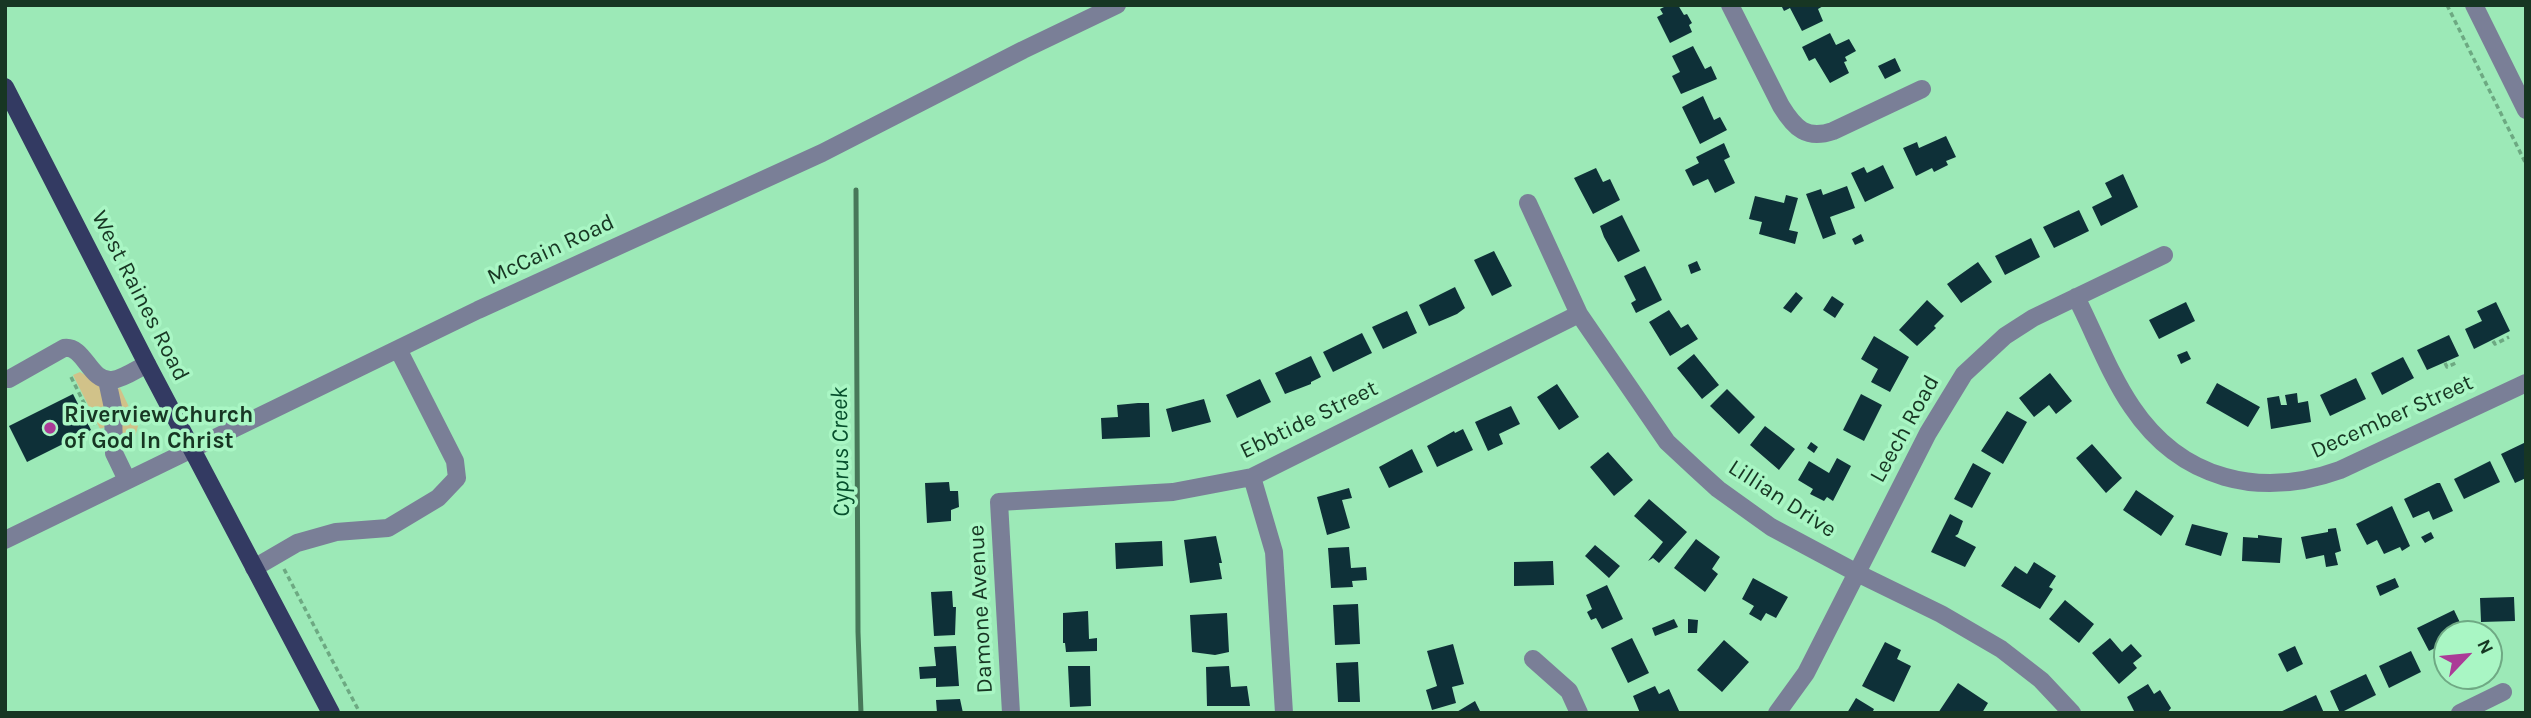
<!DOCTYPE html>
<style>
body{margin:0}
#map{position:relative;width:2531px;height:718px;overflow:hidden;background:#9ce9b7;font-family:Karla,sans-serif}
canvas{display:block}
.frame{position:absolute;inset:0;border:7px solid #173623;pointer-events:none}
.north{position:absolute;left:2433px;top:620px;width:70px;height:70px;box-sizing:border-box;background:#a9f6c4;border:2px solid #6fa984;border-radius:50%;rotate:64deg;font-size:19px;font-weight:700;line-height:28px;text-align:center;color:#173623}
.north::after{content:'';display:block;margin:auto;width:24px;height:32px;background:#ab3b97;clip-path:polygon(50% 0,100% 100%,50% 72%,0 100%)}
</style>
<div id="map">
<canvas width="2531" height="718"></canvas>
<div class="frame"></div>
<div class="north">N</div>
</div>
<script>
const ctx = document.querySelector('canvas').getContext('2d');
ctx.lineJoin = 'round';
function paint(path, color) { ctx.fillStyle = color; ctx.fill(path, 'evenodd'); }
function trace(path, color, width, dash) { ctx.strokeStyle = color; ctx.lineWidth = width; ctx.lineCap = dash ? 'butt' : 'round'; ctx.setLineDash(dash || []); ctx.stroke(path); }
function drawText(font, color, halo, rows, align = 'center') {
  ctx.font = font + ' Karla,sans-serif'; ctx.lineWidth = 7; ctx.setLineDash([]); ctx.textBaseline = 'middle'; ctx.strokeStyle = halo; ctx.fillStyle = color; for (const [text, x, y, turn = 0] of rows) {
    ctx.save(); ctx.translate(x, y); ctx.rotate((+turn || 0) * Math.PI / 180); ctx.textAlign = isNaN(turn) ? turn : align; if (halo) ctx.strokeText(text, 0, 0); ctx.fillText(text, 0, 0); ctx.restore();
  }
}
paint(new Path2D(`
 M80,372C110,389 105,394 105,427L100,429L73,375Z
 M120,388L138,426L133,444L121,451L122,415L117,389Z`), '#d1c289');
trace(new Path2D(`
 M856,190L858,632L861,713`), '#477859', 5);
paint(new Path2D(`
 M1668,5H1678L1684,15L1687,14L1692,23L1689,25L1692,32L1670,43L1657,17L1663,14L1660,9Z
 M1781,5H1825L1818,9L1823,21L1802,31L1790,8L1784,11Z
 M1830,33L1836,45L1849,39L1856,51L1845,57L1847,61L1844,62L1849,73L1830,83L1815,58L1809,61L1802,47Z
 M1693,46L1705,69L1711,66L1717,79L1681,94L1672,76L1680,72L1672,56Z
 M1895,58L1901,71L1885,79L1878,66Z
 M1703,96L1714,120L1720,117L1727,130L1700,144L1682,107Z
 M1946,136L1956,157L1946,161L1948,165L1934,172L1932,168L1916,176L1903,148L1917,142L1919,148Z
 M1724,143L1730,157L1724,160L1735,183L1715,193L1708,179L1693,186L1685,170L1699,163L1696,157Z
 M1883,165L1894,188L1865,202L1851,173L1864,167L1867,173Z
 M1596,168L1603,182L1610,179L1620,200L1593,214L1574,178Z
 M2123,174L2138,207L2101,226L2092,207L2112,197L2105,183Z
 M1847,186L1855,208L1830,217L1836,234L1823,239L1806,194L1821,189L1823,195Z
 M1786,195L1798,198L1789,230L1798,232L1795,244L1759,234L1762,222L1749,219L1755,196L1784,203Z
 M2079,210L2089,231L2054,248L2043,227Z
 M1622,215L1640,251L1618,262L1604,237L1600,226Z
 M1861,234L1864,241L1855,245L1852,239Z
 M2031,238L2040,257L2005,275L1995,256Z
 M1494,251L1512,286L1492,296L1474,260Z
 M1697,261L1701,270L1691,274L1688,265Z
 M1978,262L1992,282L1961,303L1947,284Z
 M1645,266L1662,300L1636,313L1631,303L1636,300L1624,276Z
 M1455,287L1465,308L1457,314L1429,326L1419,305Z
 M1796,292L1803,298L1791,313L1783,308Z
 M1832,296L1844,304L1835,318L1823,310Z
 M1927,300L1944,316L1934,326L1936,328L1917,346L1899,330Z
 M2186,302L2195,321L2159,339L2149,320Z
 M2496,302L2510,331L2474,349L2465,329L2482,321L2477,311Z
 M1669,310L1681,328L1688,324L1698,339L1670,356L1649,322Z
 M1407,311L1417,333L1383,349L1372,327Z
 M1362,333L1372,353L1333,372L1323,352Z
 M2449,335L2459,356L2427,370L2417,350Z
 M1874,336L1909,357L1890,392L1871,382L1878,369L1861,359Z
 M2187,351L2191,359L2181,364L2177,355Z
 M1694,354L1719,385L1702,399L1677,368Z
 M1311,356L1321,377L1311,382V384L1285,394L1275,373Z
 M2403,357L2414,378L2382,395L2371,373Z
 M2050,373L2072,401L2056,414L2049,405L2034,417L2019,398Z
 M2356,378L2366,399L2330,416L2320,395Z
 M1260,379L1271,402L1237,418L1226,395Z
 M2217,383L2260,407L2248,427L2206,403Z
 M1557,384L1579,417L1559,430L1537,397Z
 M1727,389L1755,417L1739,434L1710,406Z
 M2297,393L2298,403L2308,401L2311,422L2271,429L2267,398L2279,396L2281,405H2287L2285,395Z
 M73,394L91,430L27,462L9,426Z
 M1861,394L1882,405L1864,441L1843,430Z
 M1204,399L1211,422L1172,432L1166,409Z
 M1138,403H1149L1150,437L1102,439L1101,418L1118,417L1117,405Z
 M1511,406L1520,424L1499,434L1503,444L1488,451L1475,422Z
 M2007,411L2027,422L2003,464L1981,451Z
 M1765,426L1795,449L1779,470L1750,445Z
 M1463,429L1473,450L1437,467L1427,446L1454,431L1455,433Z
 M1811,442L1818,447L1814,453L1807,448Z
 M2526,442V478L2515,483L2501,454Z
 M2092,444L2122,478L2106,493L2076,458Z
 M1412,449L1423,472L1389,488L1379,467Z
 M1608,452L1633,480L1614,496L1590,467Z
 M1837,458L1851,466L1833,501L1827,497L1824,501L1810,494L1813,489L1798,480L1809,461L1829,473Z
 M2490,461L2500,482L2464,499L2454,479Z
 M1973,463L1991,473L1972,508L1954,499Z
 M949,482L950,491H958L959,507L951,510V521L927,523L925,483Z
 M2437,483H2440L2453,511L2433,520L2429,511L2413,518L2404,499Z
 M1349,488L1352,498L1342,500L1350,528L1327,535L1317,497Z
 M2136,490L2174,516L2161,536L2123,510Z
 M1649,499L1687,532L1659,563L1653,558L1648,561L1663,542L1634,516Z
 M2392,506L2410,546L2402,551L2400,547L2384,554L2377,540L2367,545L2356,524Z
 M1950,514L1963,521L1958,534L1955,536L1976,547L1965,567L1931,552Z
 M2192,524L2228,533L2221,556L2185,545Z
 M2336,528L2341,551L2335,553L2338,565L2326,567L2324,555L2306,559L2301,537L2328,532V529Z
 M2431,532L2434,538L2425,543L2421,537Z
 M2258,535L2282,538L2280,563L2242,561L2243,537L2258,538Z
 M1216,536L1222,563H1219L1222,579L1190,583L1184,540Z
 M1696,539L1720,557L1712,569L1718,574L1705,592L1674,568Z
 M1162,541L1163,566L1116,569L1115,543Z
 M1595,545L1620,566L1609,578L1585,556Z
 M1349,547L1351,568L1366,567L1367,580L1352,581L1353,587L1331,588L1328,548Z
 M1553,561L1554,585L1514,586V562Z
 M2034,562L2056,576L2049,587L2053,589L2040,609L2001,586L2015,566L2027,574Z
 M1753,578L1788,597L1776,618L1766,613L1761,621L1749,614L1754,606L1742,599Z
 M2395,578L2399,587L2380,596L2376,586Z
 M1607,585L1623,619L1602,629L1596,618L1591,620L1587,612L1592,609L1586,595Z
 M952,591L953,607H956L955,635L934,636L931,592Z
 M2514,597L2515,621L2481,622L2480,598Z
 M2065,600L2094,624L2079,643L2049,619Z
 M1358,604L1360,644L1335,645L1333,605Z
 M2454,610L2465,633L2447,634V642L2429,651L2417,628Z
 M1088,611L1089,639L1097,638V651L1066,652L1065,643H1063V613Z
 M1227,613L1229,652L1215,655L1192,652L1190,615Z
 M1674,619L1678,627L1655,636L1652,628Z
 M1688,619L1698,620L1697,633H1688Z
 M1632,638L1649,673L1628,683L1611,648Z
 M2110,638L2122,652L2131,644L2142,656L2133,663L2137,668L2119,684L2092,653Z
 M1724,640L1749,662L1722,692L1697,670Z
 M1885,642L1901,650L1897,659L1911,666L1894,702L1862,686Z
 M1453,644L1464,684L1452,687L1456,703L1432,710L1426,690L1437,686L1427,651Z
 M956,646L959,686L936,687V678L920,679L919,667L936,666L934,647Z
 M2295,646L2303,664L2287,672L2278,654Z
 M2411,651L2421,672L2389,688L2379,666Z
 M1358,662L1360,702H1338L1336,663Z
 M1068,666H1090L1091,706L1070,707Z
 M1229,666L1231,687L1247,686L1250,706H1207L1206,667Z
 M2366,674L2376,695L2340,713L2330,691Z
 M1958,683L1988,703L1982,713H1938Z
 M2148,684L2154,694L2160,690L2171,708L2167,713H2135L2127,697Z
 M1655,686L1659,694L1669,689L1680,713H1640L1633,696Z
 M2316,695L2324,713H2278Z
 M1856,698L1874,709L1872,713H1847Z
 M960,699L963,713H937L936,700Z
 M1475,701L1481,713H1455Z`), '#0e3038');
trace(new Path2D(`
 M2447,5L2526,164
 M2493,341L2495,344L2509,337
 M2445,363L2447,367L2458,362
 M71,377L95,425
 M284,569L360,713`), '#6da982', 3.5, [5, 3.5]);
trace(new Path2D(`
 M1730,5L1781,106C1795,129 1807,140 1833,131L1922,89
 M2474,5L2526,110
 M1528,203L1579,314L1667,442L1696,469L1718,489L1771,527L1857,573L1941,614L2001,649L2041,680L2072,713
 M2076,297C2094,332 2110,375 2132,407C2181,480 2260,499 2340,470L2526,383
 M9,379L64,348C85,345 89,382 112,380C123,379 137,369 147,364
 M107,380L113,408L114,453L127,480
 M1252,477L1274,552L1284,713
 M5,540L478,310L822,153L1023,50L1117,5
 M254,568L297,543L336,532L388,528L438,498L457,478L455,461L398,349
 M1533,659L1569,691L1579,713
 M1011,713L999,502L1173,492L1252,477L1579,314
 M1777,713L1806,673L1928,433L1964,374L2005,336L2033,318L2164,255
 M2460,713L2503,692`), '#7a7f97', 18);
trace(new Path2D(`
 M5,87L147,364L331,713`), '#333a62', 18);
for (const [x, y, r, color] of [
 [50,428,7,"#ab3b97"]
]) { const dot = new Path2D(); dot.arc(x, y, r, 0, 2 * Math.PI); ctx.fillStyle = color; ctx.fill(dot); trace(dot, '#a9f6c4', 2.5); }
drawText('23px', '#173623', '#a9f6c4', [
 ["McCain Road",551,250,-25],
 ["West Raines Road",140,296,63],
 ["December Street",2392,417,-24],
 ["Ebbtide Street",1309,420,-26],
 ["Leech Road",1905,429,-61],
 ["Lillian Drive",1782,499,33],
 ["Damone Avenue",981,609,-93]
]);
drawText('bold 23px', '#173623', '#a9f6c4', [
 ["Riverview Church",64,415],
 ["of God In Christ",64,441]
], 'left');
drawText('italic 24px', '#064f2c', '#a9f6c4', [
 ["Cyprus Creek",841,452,-91]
]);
</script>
